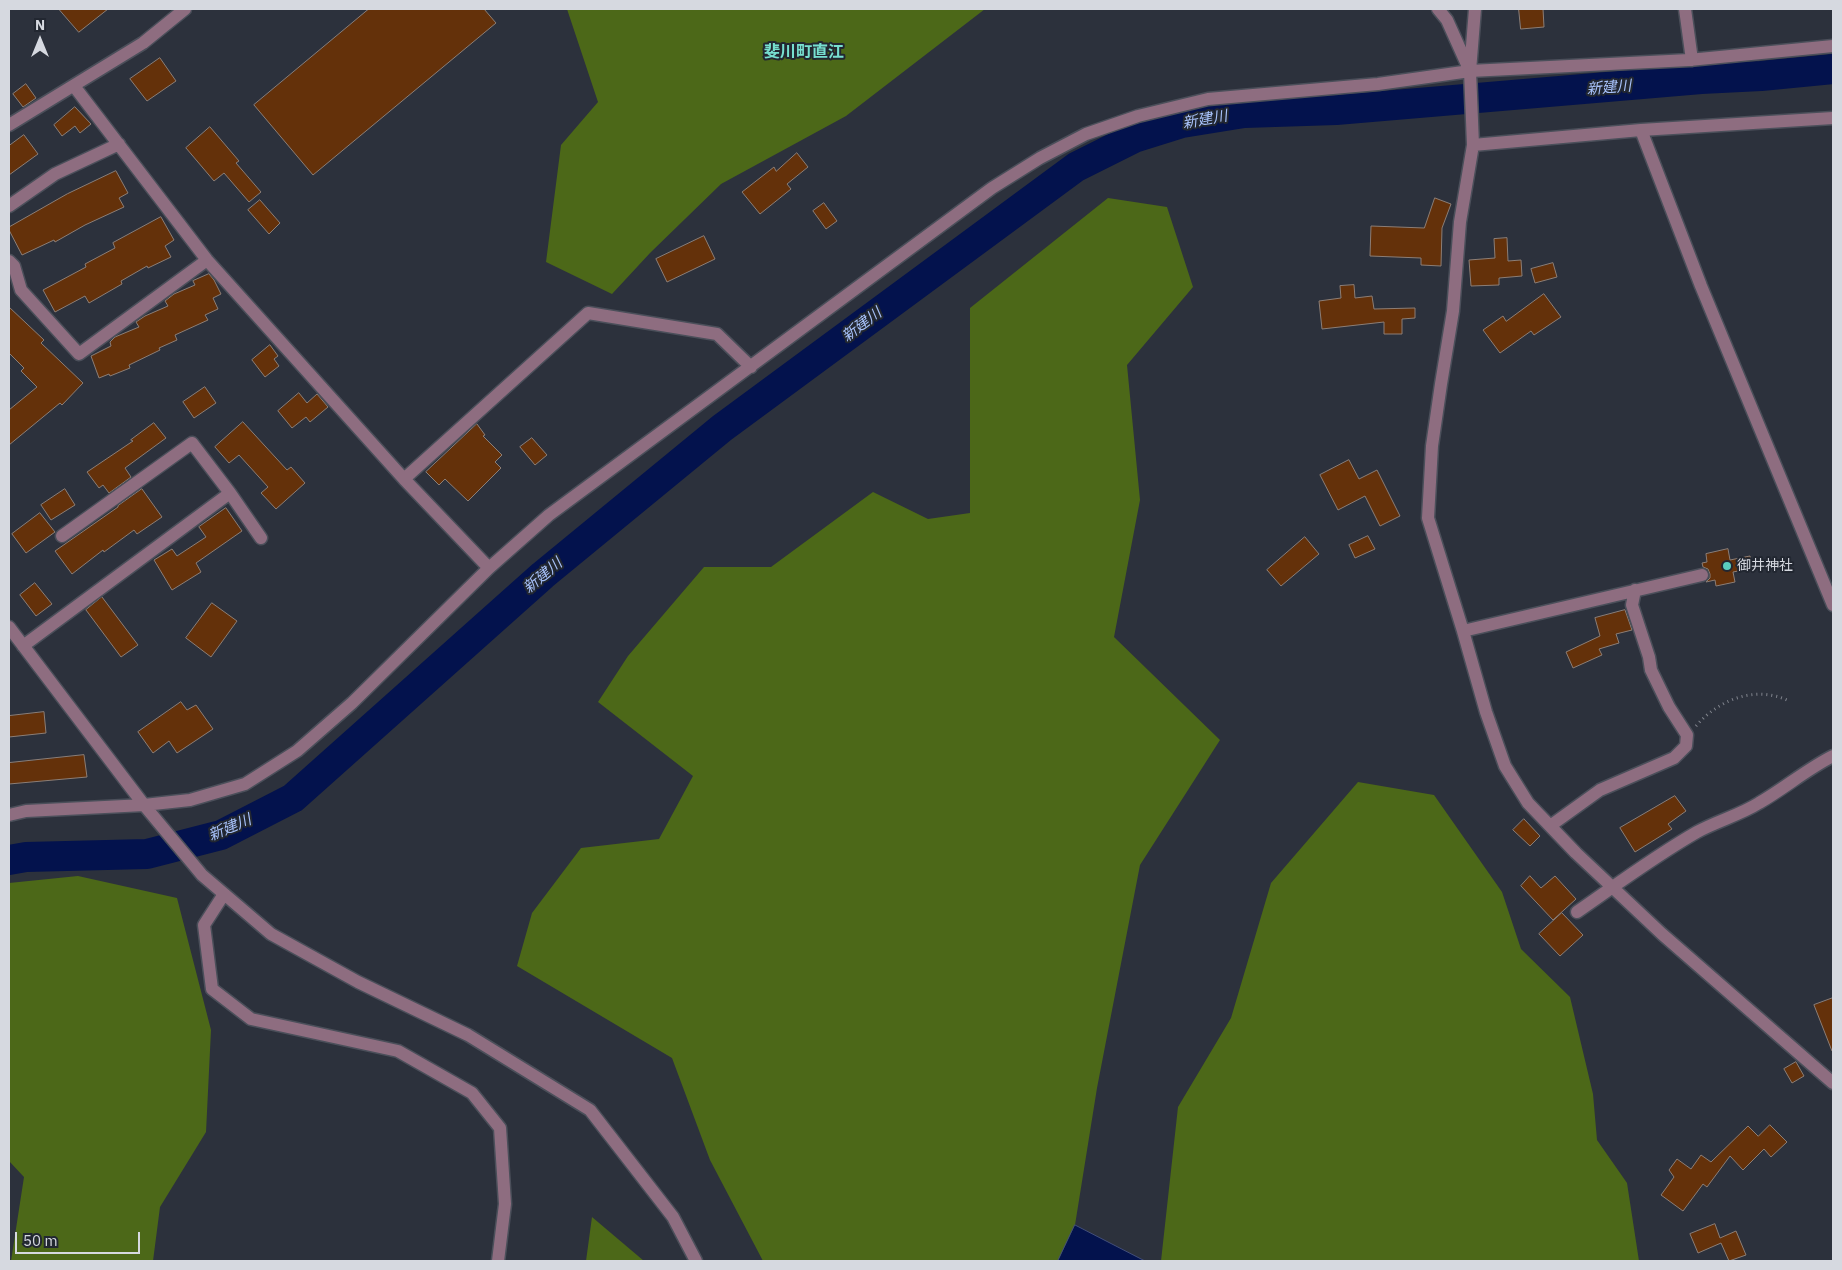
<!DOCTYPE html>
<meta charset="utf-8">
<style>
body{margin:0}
#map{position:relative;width:1842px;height:1270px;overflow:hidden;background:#2c313c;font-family:"IBM Plex Sans",sans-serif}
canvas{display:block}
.frame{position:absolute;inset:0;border:10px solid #d6d9e0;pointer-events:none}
.north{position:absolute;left:15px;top:15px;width:50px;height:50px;-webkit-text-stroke:4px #222731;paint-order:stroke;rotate:0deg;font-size:14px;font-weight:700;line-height:20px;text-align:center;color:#d6d9e0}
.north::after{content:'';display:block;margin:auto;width:18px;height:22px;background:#d6d9e0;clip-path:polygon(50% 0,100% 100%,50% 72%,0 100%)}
.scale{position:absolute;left:15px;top:1232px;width:125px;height:22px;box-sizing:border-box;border:2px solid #d6d9e0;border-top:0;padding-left:6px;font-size:15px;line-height:18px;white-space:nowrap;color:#d6d9e0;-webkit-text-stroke:4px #222731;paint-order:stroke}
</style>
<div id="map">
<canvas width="1842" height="1270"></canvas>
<div class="frame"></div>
<div class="north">N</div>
<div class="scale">50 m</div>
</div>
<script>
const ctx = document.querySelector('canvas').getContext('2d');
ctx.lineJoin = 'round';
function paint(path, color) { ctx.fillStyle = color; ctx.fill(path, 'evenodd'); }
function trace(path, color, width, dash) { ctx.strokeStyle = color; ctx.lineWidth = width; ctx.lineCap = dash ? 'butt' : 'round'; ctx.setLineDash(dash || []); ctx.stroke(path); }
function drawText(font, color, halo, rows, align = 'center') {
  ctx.font = font + ' "IBM Plex Sans","Noto Sans JP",sans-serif'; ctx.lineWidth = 4; ctx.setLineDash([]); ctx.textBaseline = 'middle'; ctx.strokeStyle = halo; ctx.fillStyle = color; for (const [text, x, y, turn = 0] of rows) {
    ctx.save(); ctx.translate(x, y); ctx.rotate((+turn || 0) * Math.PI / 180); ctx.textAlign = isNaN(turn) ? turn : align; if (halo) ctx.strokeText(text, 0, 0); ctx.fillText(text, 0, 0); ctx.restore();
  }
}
paint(new Path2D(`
 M567,9H985L846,116L721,184L650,253L612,294L546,262L561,145L598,102Z
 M1108,198L1167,207L1193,287L1127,365L1140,500L1114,637L1220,740L1140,865L1097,1088L1075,1225L1058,1261H763L710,1160L672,1058L517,966L532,913L581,848L659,839L693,776L598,702L628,656L704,567H771L873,492L928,519L970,513V308Z
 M1358,782L1434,795L1502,892L1521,949L1570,997L1593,1094L1597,1140L1627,1183L1639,1261H1161L1178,1107L1231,1018L1271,883Z
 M78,876L177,898L211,1030L206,1132L160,1207L153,1261H11L24,1177L9,1161V883Z
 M592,1217L644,1261H586Z`), '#4c6818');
const water = new Path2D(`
 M1075,1225L1145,1261H1058Z`);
paint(water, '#03124d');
trace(water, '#424e79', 1);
trace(new Path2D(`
 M9,860L26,857L147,854L221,835L293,798L543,575L722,428L1076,167L1134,138L1182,123L1244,113L1336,110L1701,79L1761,76L1833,69`), '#03124d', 30);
const building = new Path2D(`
 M59,9H108L79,32Z
 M369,9H484L496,23L313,175L254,105Z
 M1519,9H1543L1544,27L1521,29Z
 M160,58L176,81L147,101L130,79Z
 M26,84L36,98L23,107L13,94Z
 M75,107L91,124L80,133L75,126L62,136L54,125Z
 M210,127L239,161L236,163L261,192L249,202L224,173L214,181L186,148Z
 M24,135L38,154L9,175V146Z
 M797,153L808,167L787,184L791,189L760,214L742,192L774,167L776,171Z
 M116,171L128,193L119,198L124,207L85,225L55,242L54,240L22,255L9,230V227L67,194Z
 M1435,198L1451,204L1442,228L1441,266L1421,265V258L1370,256L1371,226L1424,228Z
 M260,200L280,223L269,234L248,210Z
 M824,203L837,221L826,229L813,211Z
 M161,217L174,240L165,246L171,257L148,268L147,266L121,281L122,284L89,303L85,296L55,312L43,290L86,267L85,264L115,248L113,243Z
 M704,236L715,259L667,282L656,259Z
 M1507,238L1508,261L1521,260L1522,276L1499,278V285L1471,286L1469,260L1495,258L1494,239Z
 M1553,263L1557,277L1535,283L1531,269Z
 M209,274L214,280L221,294L213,298L218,309L205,315L208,320L175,335L177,340L159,348L160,350L129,365L130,368L110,376L109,374L99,378L91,356L111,346L110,342L115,337L139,327L136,322L145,316L168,306L165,301L174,294L195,285L193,281Z
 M1354,285L1355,298L1372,296L1374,309L1415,308V318L1402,319V334H1384V322L1322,329L1319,301L1341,298L1340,286Z
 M1544,294L1561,317L1534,335L1531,331L1500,353L1483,330L1503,316L1506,321Z
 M9,307L44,340L41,343L83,383L62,405L60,403L9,445V410L37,387L21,371L24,368L9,353Z
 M270,345L278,356L274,359L279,366L265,377L252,360Z
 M205,387L216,403L194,418L183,402Z
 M299,393L307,403L317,394L328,407L310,422L306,417L292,428L278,411Z
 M243,422L287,470L291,467L305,483L276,509L261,493L268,487L239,455L229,463L215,447Z
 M154,423L166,438L125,468L131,477L109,493L103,485L99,488L87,472L133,441L131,440Z
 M477,424L485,435L483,436L502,455L495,462L501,468L468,501L445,479L439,485L426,472Z
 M532,438L547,455L535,465L520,447Z
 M1349,460L1359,479L1377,470L1400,516L1380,526L1365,496L1338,510L1320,475Z
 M65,489L75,505L51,520L41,505Z
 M142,489L162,517L137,534L134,530L104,552L103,550L72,574L55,551L118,507V506Z
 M226,508L242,531L196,563L201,572L172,590L154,560L172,549L177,556L206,537L199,527Z
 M40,513L55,532L26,553L12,534Z
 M1368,536L1375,549L1355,558L1349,545Z
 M1305,537L1319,554L1281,586L1267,570Z
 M1728,549L1730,560L1750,556L1753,568L1733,572L1735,582L1716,586L1715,580L1706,582L1710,578V574L1708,569L1703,567L1702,563L1707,562L1706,554Z
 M35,583L52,604L36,616L20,595Z
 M102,597L138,645L121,657L86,610Z
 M212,603L237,621L211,657L186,638Z
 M1625,610L1632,630L1616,634L1619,643L1599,649L1602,655L1573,668L1566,652L1600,636L1595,618Z
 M181,702L187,710L196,705L213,729L177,753L169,741L153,753L138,732Z
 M44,712L46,733L9,737V716Z
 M84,755L87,777L9,784V763Z
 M1675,796L1686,811L1668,824L1672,829L1635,852L1620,828Z
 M1524,819L1540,836L1530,846L1513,830Z
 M1530,876L1541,888L1555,876L1576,899L1553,920L1521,886Z
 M1562,913L1583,935L1560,956L1539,934Z
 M1833,998V1051H1832L1814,1005Z
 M1796,1062L1804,1076L1792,1083L1784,1069Z
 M1770,1125L1787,1142L1771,1157L1764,1149L1743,1170L1730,1156L1707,1187L1703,1184L1683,1211L1661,1195L1674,1177L1669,1170L1677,1159L1691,1169L1701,1155L1711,1162L1748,1126L1758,1136Z
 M1715,1224L1720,1238L1736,1231L1746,1255L1729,1261L1721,1243L1698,1253L1690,1234Z`);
paint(building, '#64310a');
trace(building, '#8c7e76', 1);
const minor = new Path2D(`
 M1438,9L1447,20L1469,69
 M1475,9L1470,71L1473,145L1460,222L1453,311L1441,384L1432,446L1428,518L1463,631L1486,712L1505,766L1528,803L1576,853L1662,934L1833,1083
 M1685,9L1692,60
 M74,86L207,260L404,479L489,568
 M9,125L143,43L185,9
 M1641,130L1701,286L1833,605
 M1473,145L1641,130L1833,118
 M9,206L55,174L119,144
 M9,261L14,266L21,290L79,354L207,260
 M404,479L588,313L717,334L751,367
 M62,536L192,443L230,493L261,538
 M9,627L144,805L202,875L271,934L358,982L468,1035L590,1110L673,1217L696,1261
 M1463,631L1702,575
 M23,646L230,493
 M9,815L26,811L144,805L190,800L245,784L297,751L352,703L489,568L549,515L992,188L1040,158L1086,134L1138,116L1208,99L1378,84L1470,71L1689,60L1833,46
 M1550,826L1600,790L1674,758L1686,746L1687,735L1669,707L1651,670L1649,657L1632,605L1635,590
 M224,894L204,925L212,989L251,1019L398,1051L472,1093L500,1128L505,1204L498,1261
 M1577,912C1616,885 1655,856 1697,832C1717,821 1740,815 1759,803C1785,788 1807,769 1833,756`);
trace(minor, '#4b4f5a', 15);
trace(new Path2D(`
 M1696,726C1719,699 1756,685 1789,701`), '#80848d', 3, [1, 4]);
trace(minor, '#8e6d80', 12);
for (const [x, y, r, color] of [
 [1727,566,5,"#5acebe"]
]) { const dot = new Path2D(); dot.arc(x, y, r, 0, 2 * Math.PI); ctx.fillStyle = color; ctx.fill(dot); trace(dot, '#222731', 2); }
drawText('14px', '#d6d9e0', '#222731', [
 ["御井神社",1737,566]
], 'left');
drawText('italic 15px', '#a7c1f9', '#222731', [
 ["新建川",1609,88,-5],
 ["新建川",1205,120,-10],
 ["新建川",862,325,-37],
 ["新建川",543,576,-40],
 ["新建川",230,828,-23]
]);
drawText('bold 16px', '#77dfcf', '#222731', [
 ["斐川町直江",804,52]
]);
</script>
